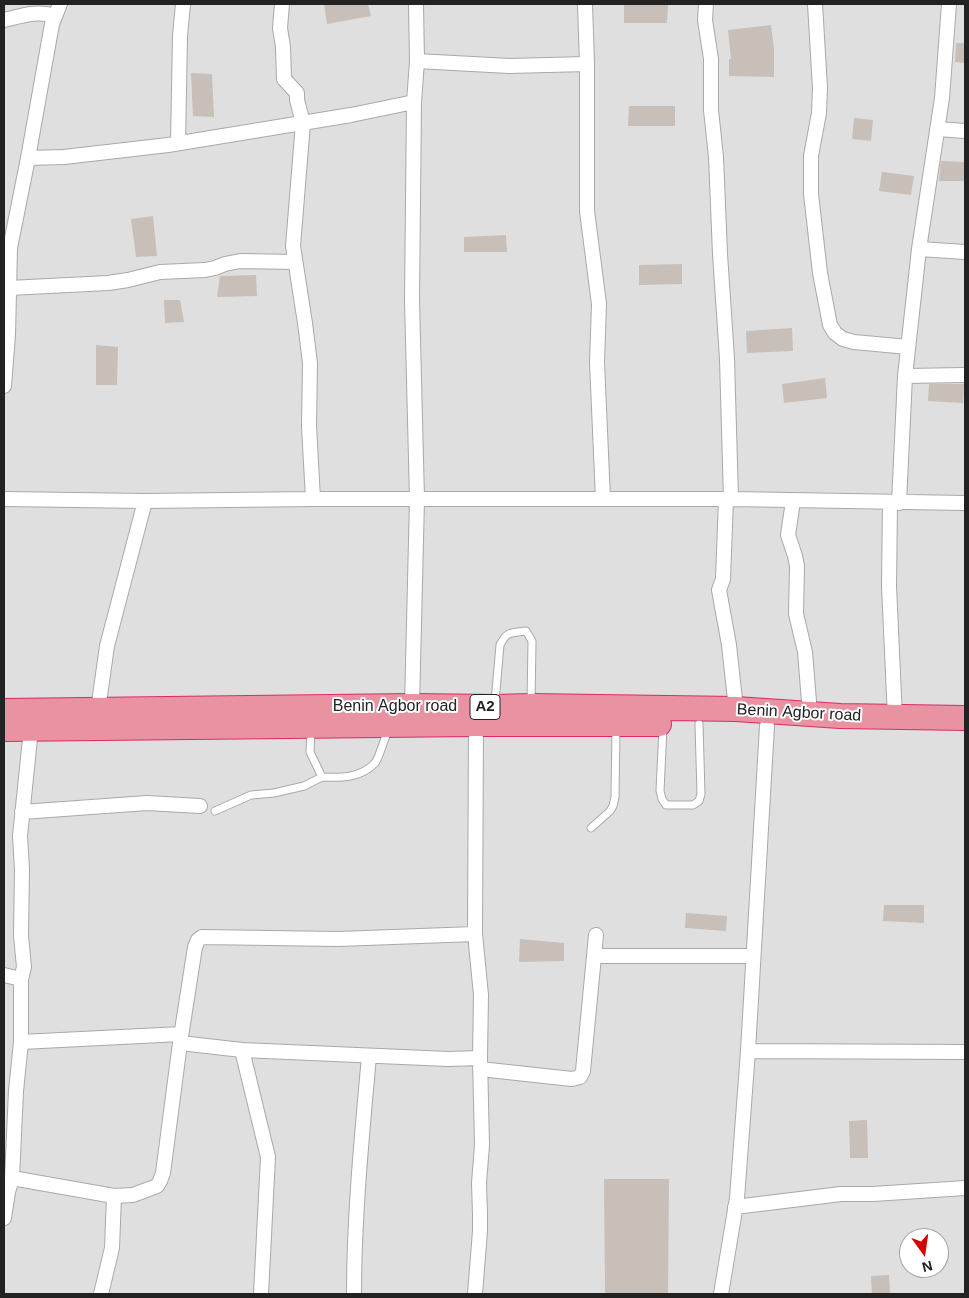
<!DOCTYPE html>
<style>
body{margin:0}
#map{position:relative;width:969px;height:1298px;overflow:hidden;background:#f2efe9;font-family:Helvetica,sans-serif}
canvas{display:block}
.frame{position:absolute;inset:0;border:5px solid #222;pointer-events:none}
.north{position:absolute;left:899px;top:1228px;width:50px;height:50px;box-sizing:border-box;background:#fff;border:1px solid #a7a7a7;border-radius:50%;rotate:166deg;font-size:14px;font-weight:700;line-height:20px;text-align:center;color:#222}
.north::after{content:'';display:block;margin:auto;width:18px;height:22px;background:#d40000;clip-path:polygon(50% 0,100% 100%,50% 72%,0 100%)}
</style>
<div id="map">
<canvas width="969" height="1298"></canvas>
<div class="frame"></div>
<div class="north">N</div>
</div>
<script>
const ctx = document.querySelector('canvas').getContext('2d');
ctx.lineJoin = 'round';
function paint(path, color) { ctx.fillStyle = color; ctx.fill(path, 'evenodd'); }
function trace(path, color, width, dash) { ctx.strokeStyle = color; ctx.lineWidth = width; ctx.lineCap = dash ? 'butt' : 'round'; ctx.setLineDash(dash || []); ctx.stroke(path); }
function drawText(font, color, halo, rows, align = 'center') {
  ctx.font = font + ' Helvetica,sans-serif'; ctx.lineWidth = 4; ctx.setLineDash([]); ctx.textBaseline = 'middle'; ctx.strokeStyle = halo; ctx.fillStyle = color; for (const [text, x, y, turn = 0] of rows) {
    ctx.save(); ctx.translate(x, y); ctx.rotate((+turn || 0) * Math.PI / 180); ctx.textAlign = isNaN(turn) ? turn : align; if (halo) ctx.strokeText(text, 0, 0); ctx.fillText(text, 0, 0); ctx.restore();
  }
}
paint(new Path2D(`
 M4,4H965V1294H4ZM909,1238H939V1268H909Z`), '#e0dfdf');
paint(new Path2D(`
 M324,4H368L371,16L327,24Z
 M624,5H668L667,23H624Z
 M771,25L774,49V77L729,76V59H731L728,30Z
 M956,43H965V63L955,62Z
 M191,73L212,74L214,117L193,116Z
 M629,106H675V126H628Z
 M854,118L873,120L871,141L852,139Z
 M941,161L965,162V181H939Z
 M882,172L914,176L911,195L879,191Z
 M153,216L157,256L136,257L131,219Z
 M506,235L507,252H464V237Z
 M682,264V284L639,285V265Z
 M256,275L257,296L217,297L220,276Z
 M164,300H180L184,322L165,323Z
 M792,328L793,351L747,353L746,331Z
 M96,345L118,347L117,385H96Z
 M825,378L827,398L784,403L782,384Z
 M929,384H964L963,403L928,401Z
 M884,905H924V923L883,921Z
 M686,913L727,916L726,931L685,928Z
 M520,939L564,943V961L519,962Z
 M867,1120L868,1158H850L849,1121Z
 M604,1179H669L668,1294H605Z
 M889,1275L890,1294H872L871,1276Z`), '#c7bfb8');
const lane = new Path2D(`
 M495,702L500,645C507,631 511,633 526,631L532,641L531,703
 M663,727L660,791L662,799L666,805H693L699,801L701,794L699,724
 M311,729L310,752L322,777C341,778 361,778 375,763C379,758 385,737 388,730
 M215,811L251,795L274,793L304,786L322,777
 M591,828L610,811L613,806L615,797L616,727`);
const street = new Path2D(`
 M282,4L280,28L283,47L284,79L297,93V100L303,123L293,246L305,323L310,363L309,426L313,499
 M585,4L587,64V211L599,304L597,362L603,499
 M706,4L705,20L711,59V110L716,157L720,254L727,359L731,499
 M815,4L820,88L819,113L811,156V194L820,273L830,325L835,333L843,339L854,342L908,347
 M4,20C21,16 38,10 55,16
 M417,61L509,66L587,64
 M937,129L965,131
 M178,143L180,36L183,4
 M28,158L64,157L168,145L351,115L414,102
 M919,249L965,252
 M9,288L108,283L128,280L160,272L205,270L215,268L225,264L240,261L295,262
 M905,376L965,375
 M4,386L8,335L10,248L28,158L52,24L60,4
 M4,499L145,501L313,499H731L965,503
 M726,499L723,579L719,590L729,645L736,709
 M793,501L788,535L795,556L797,566L796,614L805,652L810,714
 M890,503L889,586L895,718
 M899,503L905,376L919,249L942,98L949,4
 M412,706L417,499L412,300L414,102L417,61L416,4
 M98,710L107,646L145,501
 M22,812L147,803L200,806
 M596,935L594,956H753
 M4,975L21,979
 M21,1042L181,1034
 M180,1043L242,1050L448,1059L480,1058
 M242,1050L268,1157L261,1294
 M748,1051L965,1052
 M480,1069L572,1079L580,1077L583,1071L594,956
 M12,1178L114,1196L133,1195L157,1186L160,1181L163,1173L180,1043L195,947L198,940L202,937L338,939L475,934
 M735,1207L841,1194H873L965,1188
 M4,1218L8,1192L12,1178L16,1091L21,1042V979L24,967L21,936L22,869L20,836L31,729L30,722
 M101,1294L112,1248L114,1196
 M354,1294C354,1215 362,1135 369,1056
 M475,1294L480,1231V1214L479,1183L482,1145L480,1058L481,995L475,934L476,724
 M721,1294L737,1198L748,1051L767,726`);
const highway = new Path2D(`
 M4,711L412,706L495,707L531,706L736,709L840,716L965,718
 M4,729L476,724H659`);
trace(lane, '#a9a9a9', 9);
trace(street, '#a9a9a9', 16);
trace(highway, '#dc2a67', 26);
trace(lane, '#fff', 7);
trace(street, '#fff', 14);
trace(highway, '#e892a2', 24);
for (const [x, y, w] of [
 [485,707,30]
]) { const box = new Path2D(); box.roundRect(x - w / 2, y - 12.5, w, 25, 4); ctx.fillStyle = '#fff'; ctx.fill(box); trace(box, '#222', 1); }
drawText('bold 15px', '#222', null, [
 ["A2",485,707]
]);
drawText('16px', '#222', '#fff', [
 ["Benin Agbor road",395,707],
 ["Benin Agbor road",799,713,3]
]);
</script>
